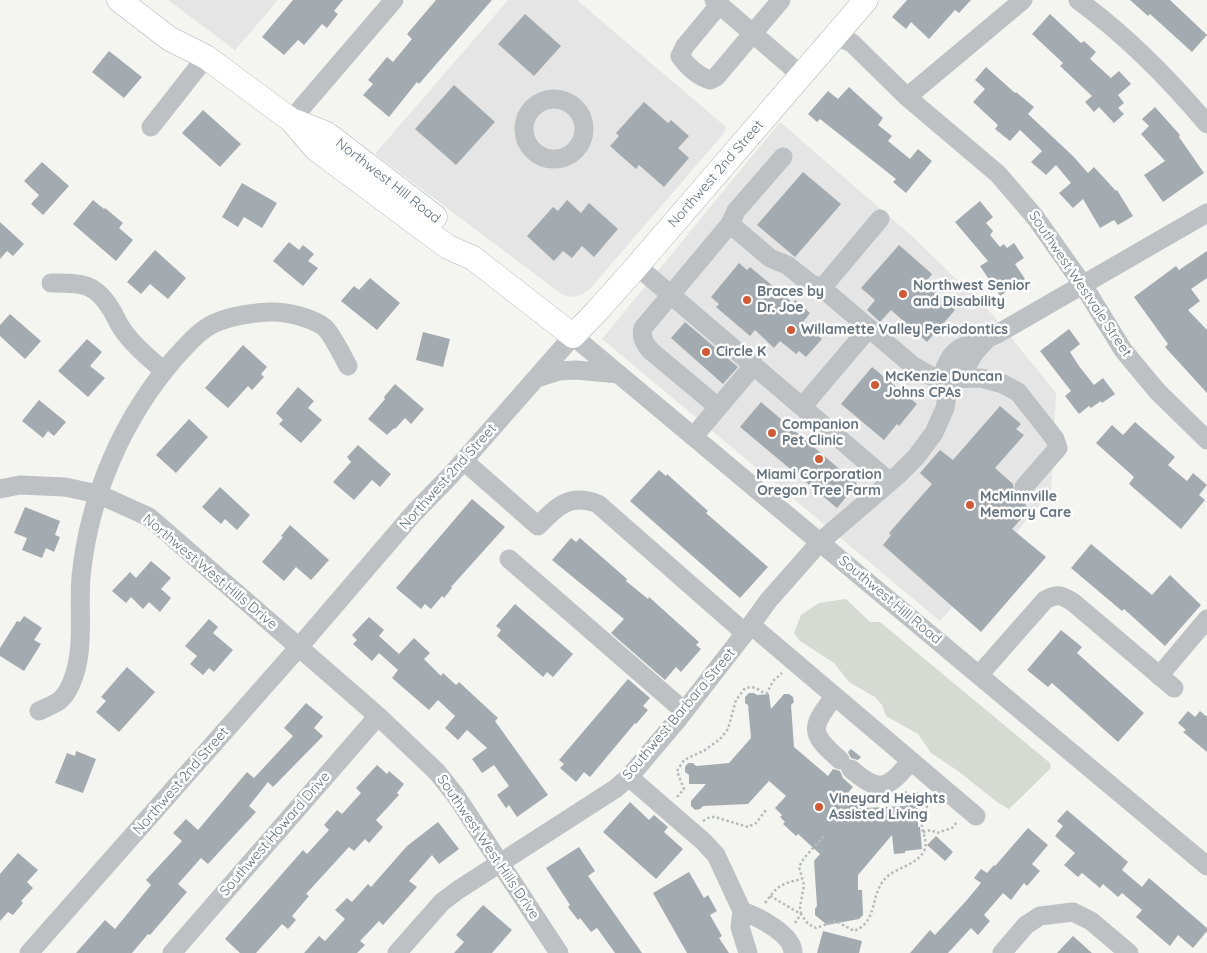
<!DOCTYPE html>
<style>
body{margin:0}
canvas{display:block;background:#f4f4f0}
</style>
<canvas width="1207" height="953"></canvas>
<script>
const ctx = document.querySelector('canvas').getContext('2d');
ctx.lineJoin = 'round';
function paint(path, color) { ctx.fillStyle = color; ctx.fill(path, 'evenodd'); }
function trace(path, color, width, dash) { ctx.strokeStyle = color; ctx.lineWidth = width; ctx.lineCap = dash ? 'butt' : 'round'; ctx.setLineDash(dash || []); ctx.stroke(path); }
function drawText(font, color, halo, rows, align = 'center') {
  ctx.font = font + ' Quicksand,sans-serif'; ctx.lineWidth = 5; ctx.setLineDash([]); ctx.textBaseline = 'middle'; ctx.strokeStyle = halo; ctx.fillStyle = color; for (const [text, x, y, turn = 0] of rows) {
    ctx.save(); ctx.translate(x, y); ctx.rotate((+turn || 0) * Math.PI / 180); ctx.textAlign = isNaN(turn) ? turn : align; if (halo) ctx.strokeText(text, 0, 0); ctx.fillText(text, 0, 0); ctx.restore();
  }
}
paint(new Path2D(`
 M168,0H278L235,50Z
 M508,0H577L726,127L724,133L589,290L580,295L571,297L563,295L375,154Z
 M780,122L913,237L992,314L1056,393L1051,492L940,621L602,339Z`), '#e4e5e4');
paint(new Path2D(`
 M846,599L870,622H880L1050,763L1051,768L1009,809L997,802L958,771L931,753L918,734L886,716L882,705L875,697L849,682L834,663L800,641L794,633L801,615L819,603Z`), '#d5dad2');
paint(new Path2D(`
 M293,0H343L334,11L338,14L327,28L322,24L304,45L298,40L284,55L262,37Z
 M436,0H492L419,84L417,82L389,117L363,95L373,84L368,80L387,57L393,62L412,39L407,34Z
 M907,0H971L959,13L955,10L929,39L911,22L906,29L892,17Z
 M1130,0H1170L1207,35L1192,52L1150,14L1148,16Z
 M525,14L561,46L534,76L498,44Z
 M1050,14L1081,43L1084,41L1096,52L1090,59L1111,78L1119,71L1131,84L1118,95L1124,103L1118,108L1124,114L1114,123L1099,107L1094,112L1085,102L1092,96L1060,66L1063,63L1032,34Z
 M109,51L142,77L124,98L92,72Z
 M986,67L1015,93L1016,92L1034,107L1028,114L1073,156L1088,173L1094,167L1116,191L1117,190L1133,216L1118,225L1114,220L1100,228L1083,199L1073,208L1059,193L1071,183L1056,165L1046,175L1031,162L1042,151L1020,130L1010,141L995,129L998,125L973,102L985,89L975,80Z
 M454,85L495,122L456,165L415,129Z
 M849,87L883,118L878,125L892,136L888,141L910,159L918,149L932,161L906,193L893,182L896,179L872,160L820,119L817,122L808,114L828,91L838,99Z
 M644,102L668,123L671,120L689,136L678,148L689,158L664,187L639,165L636,169L610,146L619,136L616,133Z
 M1155,107L1180,135L1179,137L1204,173L1163,202L1144,175L1165,161L1141,134L1149,126L1142,119Z
 M203,110L241,144L220,167L182,133Z
 M42,162L69,186L43,215L31,204L39,195L24,181Z
 M803,172L841,204L795,257L757,225Z
 M242,183L277,203L262,228L244,217L238,227L222,217Z
 M93,200L104,209L105,208L123,223L119,228L133,240L116,261L73,224Z
 M567,200L581,213L589,203L618,229L594,257L582,246L572,258L563,251L554,261L527,236L553,207L558,211Z
 M980,201L993,217L986,223L993,231L990,235L1000,247L1004,244L1007,248L1014,243L1024,258L1015,264L1025,279L1000,296L980,266L988,261L955,222Z
 M0,222L24,244L13,256L7,251L0,259Z
 M289,242L299,250L303,245L314,254L308,261L318,268L303,286L273,261Z
 M899,245L932,274L925,283L955,310L927,342L891,310L880,322L867,310L875,300L861,288Z
 M155,250L186,278L168,299L150,284L141,294L127,282Z
 M1207,251V278L1191,289L1200,301L1188,310L1207,330V393L1165,347L1168,344L1134,297L1176,266L1179,270Z
 M739,263L747,270L750,267L793,303L795,300L810,313L803,322L822,339L806,357L799,351L796,354L780,341L774,348L755,330L750,336L716,307L719,304L711,297Z
 M370,278L400,303L377,330L341,301L354,286L359,290Z
 M10,314L41,341L25,359L0,336V325Z
 M685,322L738,367L723,384L671,338Z
 M1069,329L1080,344L1070,352L1079,366L1094,385L1103,378L1115,394L1102,403L1101,401L1091,408L1089,406L1079,414L1065,396L1071,391L1040,351Z
 M423,332L450,339L443,367L416,360Z
 M87,339L102,352L90,366L105,378L88,397L58,371Z
 M243,345L267,367L261,374L264,377L252,390L248,386L228,408L205,388Z
 M872,367L917,404L899,426L897,424L884,440L841,404Z
 M395,384L424,409L411,424L405,418L395,429L394,428L387,435L368,419L385,399L384,397Z
 M298,387L314,401L308,408L322,420L301,443L279,424L283,420L276,413Z
 M39,400L66,422L54,436L48,431L43,438L22,421Z
 M761,402L857,484L837,508L740,427Z
 M1000,406L1021,424L1016,429L1024,435L995,468L1013,484L1014,491L1017,496L1025,498L1022,501L1030,509L1012,529L1046,557L981,632L883,545L891,535L889,533L932,484L920,473L940,450L953,460Z
 M189,419L208,437L176,473L156,455Z
 M1135,422L1175,457L1168,465L1187,481L1193,473L1207,485L1199,495L1205,500L1181,529L1129,484L1134,477L1096,443L1112,425L1123,435Z
 M358,445L391,474L380,487L372,480L354,500L333,482L351,462L347,457Z
 M659,470L666,476L667,474L708,511L706,513L768,567L740,598L630,501Z
 M220,487L250,515L237,530L225,519L221,524L202,507Z
 M472,499L505,527L451,587L452,588L444,598L442,596L431,609L425,604L421,609L396,588Z
 M25,507L60,521L55,535L60,537L54,552L46,548L42,558L22,550L27,538L14,533Z
 M290,525L329,560L311,580L296,567L284,581L262,562L283,537L281,536Z
 M571,538L576,542L580,538L627,579L626,581L648,599L649,597L699,642L696,645L701,649L681,672L676,667L665,680L611,633L624,619L552,560Z
 M1091,544L1152,595L1170,575L1201,605L1165,646L1124,609L1122,611L1071,568Z
 M151,561L171,578L161,589L171,598L160,612L149,602L143,609L131,597L126,603L112,591L130,572L136,578Z
 M515,604L573,654L553,677L547,672L543,677L497,636L501,630L496,626Z
 M24,616L42,628L34,640L41,644L24,671L0,656V648L17,621L20,622Z
 M369,617L384,630L379,636L399,654L414,638L430,653L424,659L441,676L443,673L456,685L459,682L498,718L495,721L548,795L517,817L509,805L506,808L497,795L509,786L494,765L482,773L472,759L487,748L467,730L458,740L445,728L455,716L438,700L429,710L392,678L398,670L379,653L372,661L353,644L357,640L352,635Z
 M209,619L218,627L213,633L233,650L214,672L209,668L203,675L190,664L197,656L185,646Z
 M1061,630L1082,647L1077,653L1144,713L1118,742L1052,683L1048,687L1027,670Z
 M127,667L155,692L119,732L96,712L106,701L101,697Z
 M628,679L650,698L643,706L648,710L636,724L635,723L590,777L584,772L576,782L560,768L564,764L559,760Z
 M749,693H754L757,695L769,694L771,709L784,694H789L793,697L794,702L791,705L794,747L828,776L833,769L840,771L843,778L853,787L847,794L864,808L906,806L908,803L913,802L918,806V827H920L922,849L905,851V853L894,854L892,835L858,875V890H862L863,915L859,919L827,925L815,915V909L817,906L814,861L820,854L798,834L796,836L783,824L785,822L780,817L782,815L775,808L786,796L769,781L748,804L703,806L700,809L695,810L691,806V801L706,784H689V775L685,772V767L688,763H693L696,766L729,763L751,738L748,705L745,703V697Z
 M306,703L323,717L314,728L323,736L273,787L268,782L249,806L256,812L208,864L201,858L178,884L187,892L150,935L148,934L132,953H76L105,920L115,929L151,885L146,880L182,841L173,833L186,819L198,830L247,772L254,778L293,736L284,728Z
 M1188,711L1195,717L1200,711L1207,717V752L1183,732L1186,730L1178,723Z
 M851,749L861,757L858,760L851,758L848,752Z
 M76,751L96,759L83,793L55,783L67,753L75,756Z
 M377,765L387,774L389,771L404,784L397,793L399,795L376,820L383,827L369,843L365,839L354,851L349,847L306,894L309,896L292,916L296,920L288,929L282,924L256,953H240L225,939L303,850L307,854L329,830L324,825L337,810L342,814L361,793L356,788Z
 M630,802L649,820L654,815L668,827L664,832L683,849L656,879L603,832Z
 M1067,810L1128,862L1122,870L1142,887L1149,878L1207,928V931L1193,948L1178,935L1170,946L1136,917L1142,910L1122,893L1118,897L1103,884L1100,888L1082,873L1078,877L1064,865L1075,853L1055,836L1063,826L1057,821Z
 M438,822L459,849L439,864L432,855L409,881L417,887L383,925L379,921L360,941L365,945L357,953H304L319,936L325,941L345,919L335,910L347,898L352,902L368,884L371,887L407,846Z
 M1028,828L1048,845L1032,864L1040,871L1027,886L1024,883L1011,900L1003,893L984,915L990,921L978,935L971,928L948,953H910L930,930L935,935L966,901L981,883L974,878L981,869L987,873L994,865L995,866Z
 M936,836L953,852L945,861L927,845Z
 M579,847L595,871L588,876L642,953H615L597,928L591,932L580,918L578,920L568,907L570,905L546,868Z
 M18,853L38,870L27,882L33,888L21,901L23,903L13,915L8,912L0,921V874Z
 M689,872L704,898L708,895L717,911L710,915L722,936L719,938L729,953H687L653,893Z
 M483,905L512,930L492,953H454L464,942L456,935Z
 M823,931L862,941L859,953H817Z
 M1073,936L1092,953H1057Z`), '#a4abb0');
const major = new Path2D(`
 M119,0L170,39L206,57L291,120L316,149L448,247L473,258L573,336L597,311L637,266L866,0
 M294,121L327,134L435,217`);
trace(major, '#b1b5b8', 25);
trace(new Path2D(`
 M677,797L684,789L677,771L684,760L705,750L720,739L728,729L736,700L745,688L751,687L756,688L764,693H767L773,681L782,673
 M703,821L710,817H715L748,827L756,823L766,810
 M923,832L931,830L937,833L952,828L957,822
 M770,896L801,914
 M765,903C778,885 781,884 802,879
 M801,914L800,907L804,885L799,867L804,858L825,835
 M795,923L801,914L808,924L816,928L836,921L854,931C880,921 868,892 889,875C900,867 917,864 924,851C931,837 912,825 929,804L915,792L909,797L904,790`), '#b7babc', 2.5, [2.5, 2.5]);
trace(new Path2D(`
 M714,0L801,75
 M1078,0C1128,37 1167,76 1207,124
 M719,5L685,46L680,56C687,66 698,76 710,80L716,77L781,0
 M835,36L852,43L907,97L998,174L1035,217L1083,285L1123,350L1157,391L1207,440
 M907,97L1023,0
 M524 129a30 30 0 1 1 60 0a30 30 0 1 1-60 0Z
 M291,120L394,0
 M151,127L206,57
 M730,224L770,258L787,265L811,284L822,288L912,365L931,376L950,379L981,378L1003,384L1018,392L1055,439L1058,448L1024,487
 M637,266L890,482
 M51,283C81,283 94,282 111,309C116,317 119,326 125,333C136,348 150,359 164,371
 M822,288L880,219
 M537,378L559,371L576,370L619,374
 M950,379L965,369L975,352L986,340
 M718,407L651,351C644,343 641,338 643,328L730,224L736,211L783,157
 M802,407L869,328
 M694,436L754,365
 M464,461L538,526C557,506 570,493 598,504L745,633
 M0,489L20,485L65,487L98,494L149,517L378,716L437,772L456,796L559,953
 M509,559L684,711
 M751,625L976,816
 M979,675L1045,600C1058,593 1062,595 1074,603L1174,688
 M1159,676L1207,619
 M835,696C809,728 810,734 840,760
 M39,711C55,703 62,703 70,686C86,653 78,612 81,577C89,497 122,419 175,358C187,345 199,330 215,323C233,315 251,313 270,312C286,311 312,318 324,327C331,332 343,357 348,366
 M851,769C881,795 888,788 911,761
 M629,777L704,842L716,855L742,911L740,927L748,953
 M742,911C758,917 793,934 793,953
 M29,953L299,647L414,513L451,475L573,336L1207,866
 M172,953L378,716
 M397,953L442,902L458,890L615,789L629,777L679,718L745,633L768,601L820,542L898,475L916,457L934,433L945,408L950,379L945,368C955,340 976,345 999,333L1207,213
 M1002,953L1026,925L1040,916L1073,912L1091,921L1129,953`), '#bdc1c4', 19);
trace(major, '#fff', 24);
for (const [x, y, r, color] of [
 [903,294,5,"#ce5b36"],
 [747,300,5,"#ce5b36"],
 [791,330,5,"#ce5b36"],
 [706,352,5,"#ce5b36"],
 [875,385,5,"#ce5b36"],
 [772,433,5,"#ce5b36"],
 [819,459,5,"#ce5b36"],
 [970,505,5,"#ce5b36"],
 [819,807,5,"#ce5b36"]
]) { const dot = new Path2D(); dot.arc(x, y, r, 0, 2 * Math.PI); ctx.fillStyle = color; ctx.fill(dot); trace(dot, '#fff', 2); }
drawText('14px', '#66737e', '#fff', [
 ["Northwest 2nd Street",716,174,-49],
 ["Northwest Hill Road",388,181,38],
 ["Southwest Westvale Street",1080,284,56],
 ["Northwest 2nd Street",448,477,-48],
 ["Northwest West Hills Drive",210,572,40],
 ["Southwest Hill Road",890,600,40],
 ["Southwest Barbara Street",679,714,-50],
 ["Northwest 2nd Street",181,781,-49],
 ["Southwest Howard Drive",275,834,-49],
 ["Southwest West Hills Drive",488,847,56]
]);
drawText('bold 14px', '#66737e', '#fff', [
 ["Northwest Senior",913,286],
 ["and Disability",913,302],
 ["Braces by",757,292],
 ["Dr. Joe",757,308],
 ["Willamette Valley Periodontics",801,330],
 ["Circle K",716,352],
 ["McKenzie Duncan",885,377],
 ["Johns CPAs",885,393],
 ["Companion",782,425],
 ["Pet Clinic",782,441],
 ["Miami Corporation",819,475,"center"],
 ["Oregon Tree Farm",819,491,"center"],
 ["McMinnville",980,497],
 ["Memory Care",980,513],
 ["Vineyard Heights",829,799],
 ["Assisted Living",829,815]
], 'left');
</script>
